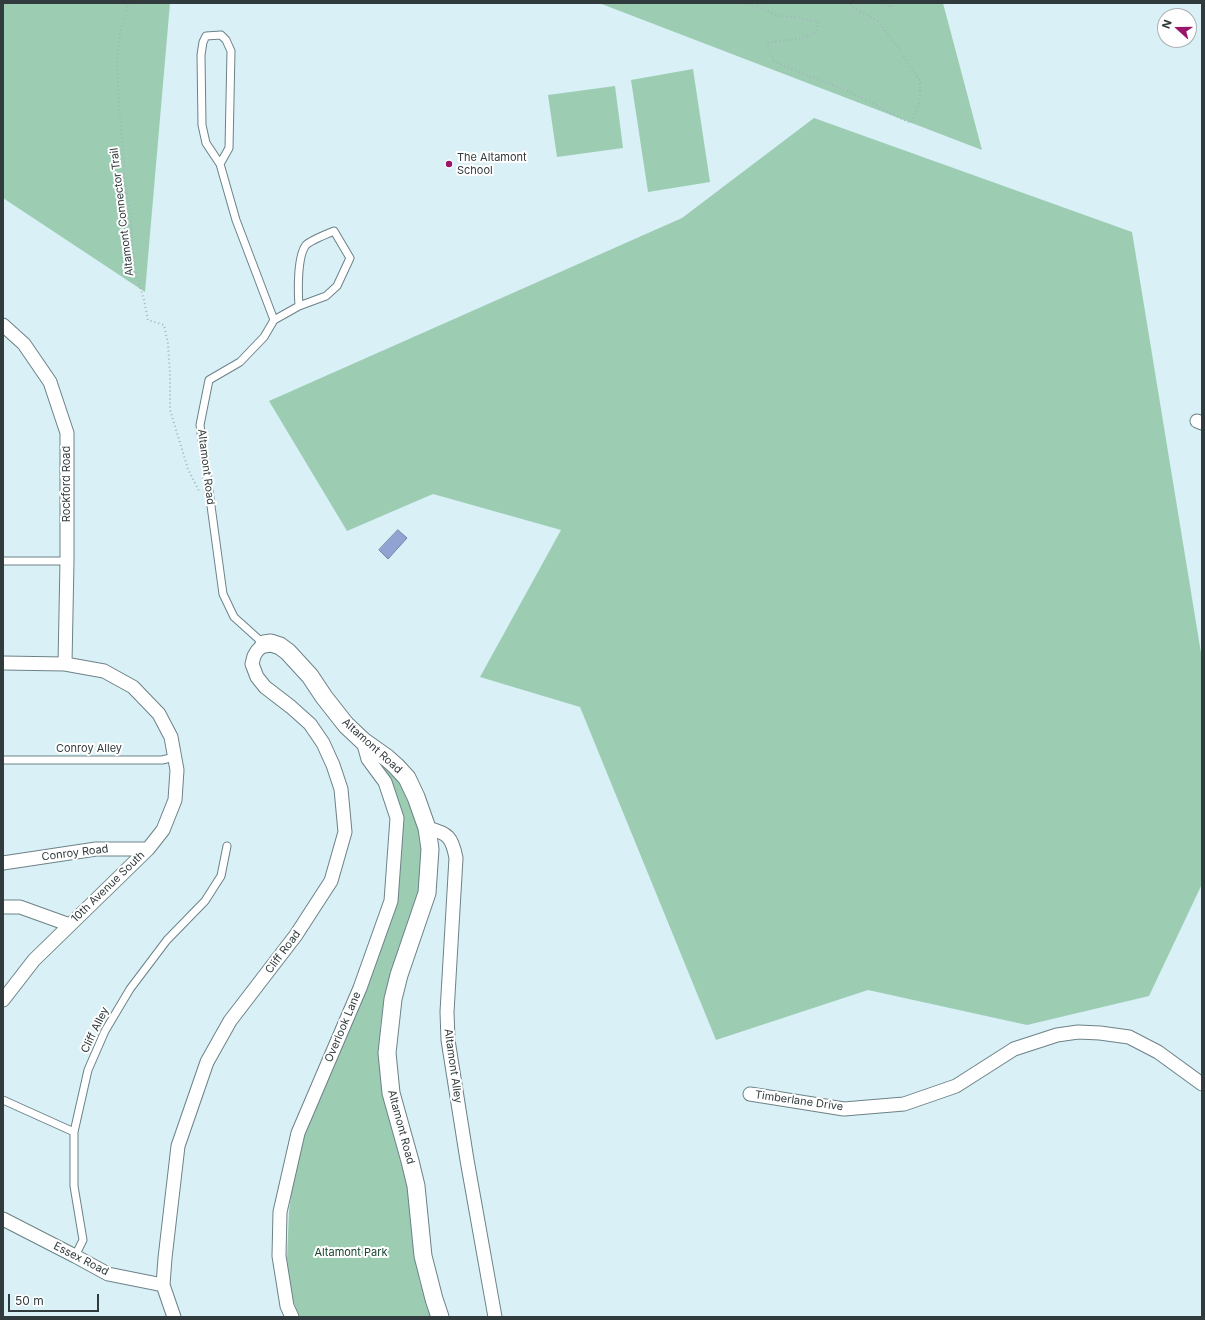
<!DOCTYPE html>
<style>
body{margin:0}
#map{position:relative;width:1205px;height:1320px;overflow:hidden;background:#d8f0f6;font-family:Inter,sans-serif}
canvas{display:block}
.frame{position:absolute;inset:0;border:4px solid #313b3d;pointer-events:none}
.north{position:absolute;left:1157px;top:8px;width:40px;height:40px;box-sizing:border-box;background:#fff;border:1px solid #adb1b1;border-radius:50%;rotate:291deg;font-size:11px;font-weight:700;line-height:16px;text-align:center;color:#313b3d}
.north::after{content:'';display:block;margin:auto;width:14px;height:18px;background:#99166b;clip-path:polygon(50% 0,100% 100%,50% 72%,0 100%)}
.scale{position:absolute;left:8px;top:1294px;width:91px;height:18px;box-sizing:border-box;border:2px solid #313b3d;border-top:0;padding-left:5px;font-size:12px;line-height:14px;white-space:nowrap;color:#313b3d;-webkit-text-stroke:3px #fff;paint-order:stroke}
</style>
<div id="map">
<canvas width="1205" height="1320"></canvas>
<div class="frame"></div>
<div class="north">N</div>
<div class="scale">50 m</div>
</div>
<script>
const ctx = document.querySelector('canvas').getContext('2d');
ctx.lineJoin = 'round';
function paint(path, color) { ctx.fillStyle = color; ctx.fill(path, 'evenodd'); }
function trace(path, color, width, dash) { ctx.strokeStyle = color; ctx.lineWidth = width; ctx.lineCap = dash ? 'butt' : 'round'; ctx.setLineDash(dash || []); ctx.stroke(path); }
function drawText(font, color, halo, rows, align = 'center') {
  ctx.font = font + ' Inter,sans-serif'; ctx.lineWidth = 4; ctx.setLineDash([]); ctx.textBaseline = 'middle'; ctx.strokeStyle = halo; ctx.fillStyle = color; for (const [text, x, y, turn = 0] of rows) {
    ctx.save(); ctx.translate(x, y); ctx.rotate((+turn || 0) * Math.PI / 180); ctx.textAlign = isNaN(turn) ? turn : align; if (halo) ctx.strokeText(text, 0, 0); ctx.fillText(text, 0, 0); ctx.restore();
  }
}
paint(new Path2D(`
 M3,3H170L145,292L3,198Z
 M599,3H943L982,150Z
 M693,69L710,182L648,192L631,80Z
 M615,86L623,148L557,157L548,95Z
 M814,118L1132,232L1202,659V884L1149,996L1027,1025L868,990L716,1040L580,707L480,677L561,530L433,494L347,531L269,401L682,218Z
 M376,757L401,783L410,802L420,830L422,862L419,895L385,998L380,1029V1065L407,1179L414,1241L420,1283L433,1317H299L292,1297L287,1259L289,1211L296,1159L304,1134L354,1012L401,838L374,760Z`), '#9ccdb3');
const water = new Path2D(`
 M398,530L407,538L388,559L379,550Z`);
paint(water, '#90a3d3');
trace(water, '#7484a6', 1);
const service = new Path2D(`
 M220,164L229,148L231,51L226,40L221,35L206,36L203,42L201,55L202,125L206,143L220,164L236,220L274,320L264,337L240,362L209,380L200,425L223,594L234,617L264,644
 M274,320L299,306C298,292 297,256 306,245C311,240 327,234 334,231L350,258L337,286L326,296L299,306
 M3,561H67
 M3,760H162L175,757
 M3,1100L74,1132
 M75,1256L83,1240L74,1186V1132L88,1070L105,1031L130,989L167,940L205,901L221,876L227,846`);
const minor = new Path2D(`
 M3,325L24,344L50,382L67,433V561L65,664
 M1197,421L1202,423
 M3,663L65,664L104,671L133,687L159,714L171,737L177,770L175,800L163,830L148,849L34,960L3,1000
 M427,828C448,833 452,837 456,858L447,1012L448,1040L467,1160L495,1317
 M3,863L96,849H148
 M3,907H20L70,925
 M750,1094L844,1109L904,1104L956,1086L1014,1049L1057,1035L1078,1032L1100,1033L1129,1037L1158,1052L1202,1084
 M3,1219L75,1256L108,1274L163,1285
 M174,1317L163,1285L165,1258L178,1146L207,1062L230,1021L296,935L331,881L345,832L341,789L333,765L323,743L310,724L291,707L265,687L257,677L252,664L254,656L257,651L264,644
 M292,1317L287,1306L279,1256L280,1212L298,1133L360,988L391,901L397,818L385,782L368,759L363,741`);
const tertiary = new Path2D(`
 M264,644L271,643L280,646L288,652L310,676L324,697L346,725L363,741L387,758L396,766L407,778L416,797L427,828L430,849L427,893L399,975L393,999L387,1053L391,1093L410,1161L416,1186L423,1256L434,1299L440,1317`);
trace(service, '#6c8287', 9);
trace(minor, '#6c8287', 15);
trace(tertiary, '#6c8287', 19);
trace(new Path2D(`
 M129,3L120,34L117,57L119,104L125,180L131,219L134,267L144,300L148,320L164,325L168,344L170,374V410L188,469L199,491
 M741,3L756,6L779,16L795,17L818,22L817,32L802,38L767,43L774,61C803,75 834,84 862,98C879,106 894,116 911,123L920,101V81L897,46L878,21L852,7L850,3
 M881,3L892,7L894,3`), '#a1b4b9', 2, [1, 3]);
trace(service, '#fff', 7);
trace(minor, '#fff', 13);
trace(tertiary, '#fff', 17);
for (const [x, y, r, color] of [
 [449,164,4,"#99166b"]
]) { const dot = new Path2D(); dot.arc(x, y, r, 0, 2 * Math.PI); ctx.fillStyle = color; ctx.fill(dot); trace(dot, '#fff', 1.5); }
drawText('11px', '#313b3d', '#fff', [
 ["The Altamont",457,158],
 ["School",457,171]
], 'left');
drawText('11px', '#313b3d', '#fff', [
 ["Altamont Connector Trail",122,212,-97],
 ["Altamont Road",206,467,83],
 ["Rockford Road",67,484,-90],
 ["Altamont Road",372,746,42],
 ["Conroy Alley",89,749],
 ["Conroy Road",75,853,-7],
 ["10th Avenue South",108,887,-44],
 ["Cliff Road",283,952,-53],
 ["Overlook Lane",343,1027,-67],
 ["Cliff Alley",95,1030,-64],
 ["Altamont Alley",453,1066,82],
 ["Timberlane Drive",799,1101,8],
 ["Altamont Road",401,1127,75],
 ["Essex Road",81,1259,27]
]);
drawText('11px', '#174530', '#fff', [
 ["Altamont Park",351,1253]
]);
</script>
